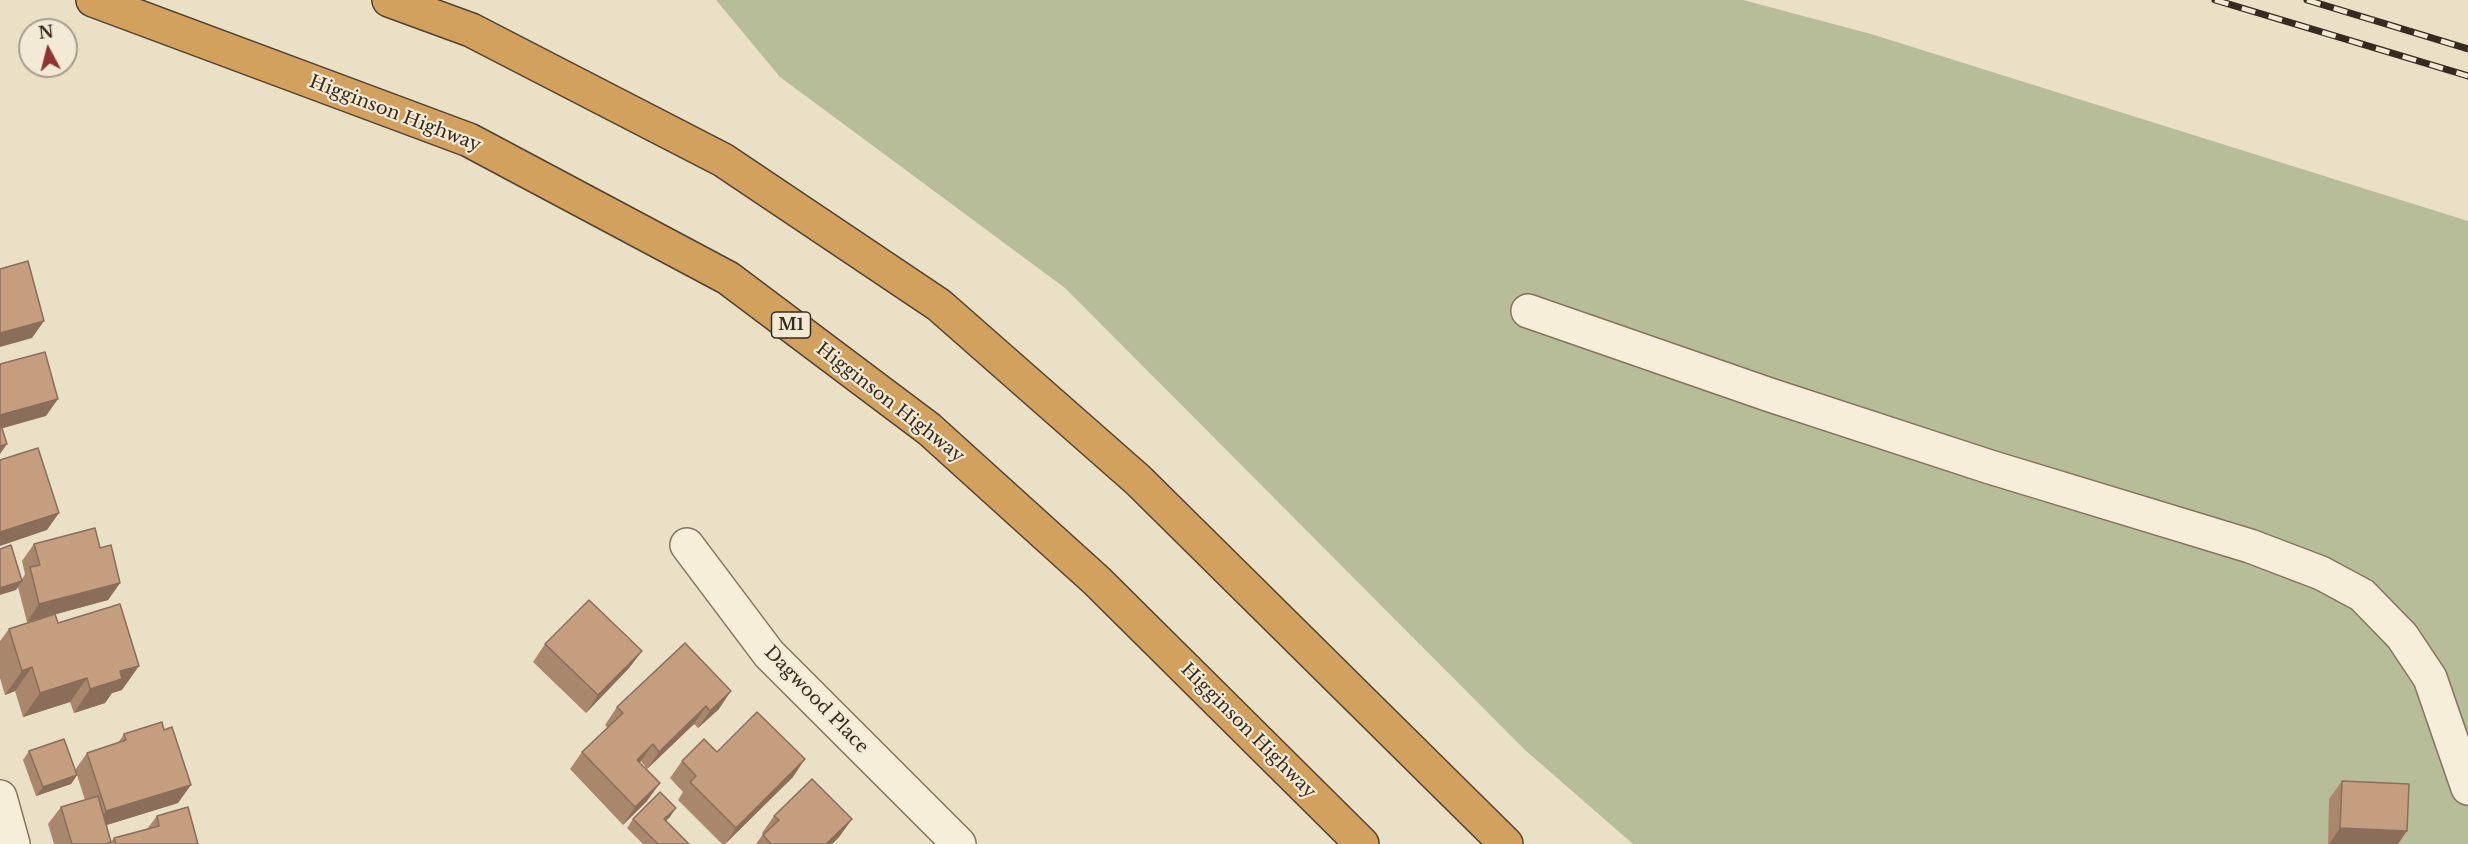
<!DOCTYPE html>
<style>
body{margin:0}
#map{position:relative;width:2468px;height:844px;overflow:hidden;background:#eae0c6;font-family:"Libre Baskerville",serif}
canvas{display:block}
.north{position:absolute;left:18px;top:18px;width:60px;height:60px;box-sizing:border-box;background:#f2ead5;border:2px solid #a79e8d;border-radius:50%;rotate:353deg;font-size:16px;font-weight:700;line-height:24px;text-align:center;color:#362b20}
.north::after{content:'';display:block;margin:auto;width:21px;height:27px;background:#8e3332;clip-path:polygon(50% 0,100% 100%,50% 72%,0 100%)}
</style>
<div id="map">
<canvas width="2468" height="844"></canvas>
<div class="north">N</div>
</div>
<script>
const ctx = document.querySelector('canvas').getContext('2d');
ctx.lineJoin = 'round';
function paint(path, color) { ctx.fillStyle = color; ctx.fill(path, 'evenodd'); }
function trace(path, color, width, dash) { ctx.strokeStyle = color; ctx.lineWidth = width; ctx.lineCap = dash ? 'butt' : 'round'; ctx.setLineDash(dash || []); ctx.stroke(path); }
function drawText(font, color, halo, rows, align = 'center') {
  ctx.font = font + ' "Libre Baskerville",serif'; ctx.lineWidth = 4.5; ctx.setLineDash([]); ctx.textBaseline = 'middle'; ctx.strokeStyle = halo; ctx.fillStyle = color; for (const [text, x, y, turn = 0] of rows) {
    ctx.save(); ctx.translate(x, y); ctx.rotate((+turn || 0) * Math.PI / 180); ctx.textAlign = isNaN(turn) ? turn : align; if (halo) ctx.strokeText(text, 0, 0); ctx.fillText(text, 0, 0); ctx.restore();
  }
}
paint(new Path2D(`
 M716,0H1743L1871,34L2468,221V844H1633L1525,750L1065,288L780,77Z`), '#b8bd99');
const minor = new Path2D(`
 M1528,311L1770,395L1990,467L2250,546L2321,573L2362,595L2402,636L2430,678L2468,788
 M687,545L769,654L959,844
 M0,797L13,844`);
const highway = new Path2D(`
 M93,0L469,140L728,278L929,429L1097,581L1362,844
 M389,0L471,30L723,160L939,305L1138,480L1506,844`);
trace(minor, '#84735d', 36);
trace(highway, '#524131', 36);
trace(minor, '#f6eed8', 33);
trace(highway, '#d2a15e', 33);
const rail = new Path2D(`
 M2215,0L2468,76
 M2307,0L2468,49`);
trace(rail, '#362b20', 7);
trace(rail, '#f2ead5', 4.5, [14]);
paint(new Path2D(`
 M34,544L100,548L120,583L108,600L27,622L18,587L16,590L25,574L22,561Z
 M58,623L122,690L112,693L105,703L74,713L70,702L23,717L15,691L5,695L0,678V641L9,629Z
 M685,643L719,709L698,728L694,724L647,769L641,761L640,762L647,801L623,825L570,769L582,752L608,728L605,725L617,707Z
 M545,644L642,651L629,668L586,713L533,662Z
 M124,734L178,803L106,825L111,842L114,838L147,829L157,816L198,844H54L48,824L61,807L85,800L77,775L71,784L36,796L23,760L29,751L75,770L87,753L118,743Z
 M717,752L793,777L725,844H722L678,800L683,792L670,778L682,761Z
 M2342,781L2398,844H2328L2329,799Z
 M774,816L852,819L839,837L832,844H756L763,834L762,833Z
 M670,817L666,820L689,844H643L627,828L633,819Z`), '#a9876d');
paint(new Path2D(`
 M44,321L32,338L0,347V333Z
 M58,399L46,416L0,429V415Z
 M7,444L0,454V446Z
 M59,513L47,530L0,546V532Z
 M22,581L16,590L0,595V588Z
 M120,583L108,600L27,622L39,604Z
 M642,651L629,668L586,713L598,695Z
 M139,666L122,690L112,693L105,703L74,713L90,689L120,671Z
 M32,667L15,691L5,695L22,671Z
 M87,678L70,702L23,717L40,693Z
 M731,691L719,709L698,728L710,711Z
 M706,706L694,724L647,769L659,752Z
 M653,744L641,761L625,777L637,760Z
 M805,759L793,777L725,844L736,828Z
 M77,775L71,784L36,796L43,787Z
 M660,783L647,801L623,825L635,807Z
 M191,785L178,803L94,829L106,811Z
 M676,808L670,817L658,828L664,819Z
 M852,819L839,837L832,844H826Z
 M2340,828L2407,831L2398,844H2329Z`), '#8a6e59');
const building = new Path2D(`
 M28,261L44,321L0,333V269Z
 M45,352L58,399L0,415V364Z
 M0,422L7,444L0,446Z
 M38,448L59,513L0,532V460Z
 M95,528L100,548L111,545L120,583L39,604L30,567L40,565L34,544Z
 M11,545L22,581L0,588V549Z
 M589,600L642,651L598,695L545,644Z
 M120,604L139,666L120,671L122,679L90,689L87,678L40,693L32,667L22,671L9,629L55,614L58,623Z
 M685,643L731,691L710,711L706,706L659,752L653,744L637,760L660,783L635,807L582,752L623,713L617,707Z
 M757,712L805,759L736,828L690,782L696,776L682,761L704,739L717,752Z
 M162,722L164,730L172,727L191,785L106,811L87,753L126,740L124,734Z
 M64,739L77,775L43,787L29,751Z
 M812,779L852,819L826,844H771L763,835L779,820L774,816Z
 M2342,781L2409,784L2407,831L2340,828Z
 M660,792L676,808L664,819L689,844H658L633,819Z
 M98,796L111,842L106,844H72L61,807Z
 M188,807L198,844H116L114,838L159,826L157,816Z`);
paint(building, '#c59d7f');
trace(building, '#8a6e59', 1.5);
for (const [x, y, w] of [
 [791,325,39]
]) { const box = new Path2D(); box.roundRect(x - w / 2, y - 13, w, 26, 4.5); ctx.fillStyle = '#f2ead5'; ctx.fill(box); trace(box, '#362b20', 1.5); }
drawText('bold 16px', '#362b20', null, [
 ["M1",791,325]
]);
drawText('18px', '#362b20', '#f2ead5', [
 ["Higginson Highway",395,114,21],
 ["Higginson Highway",890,403,38],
 ["Dagwood Place",816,700,46],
 ["Higginson Highway",1248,731,45]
]);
</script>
